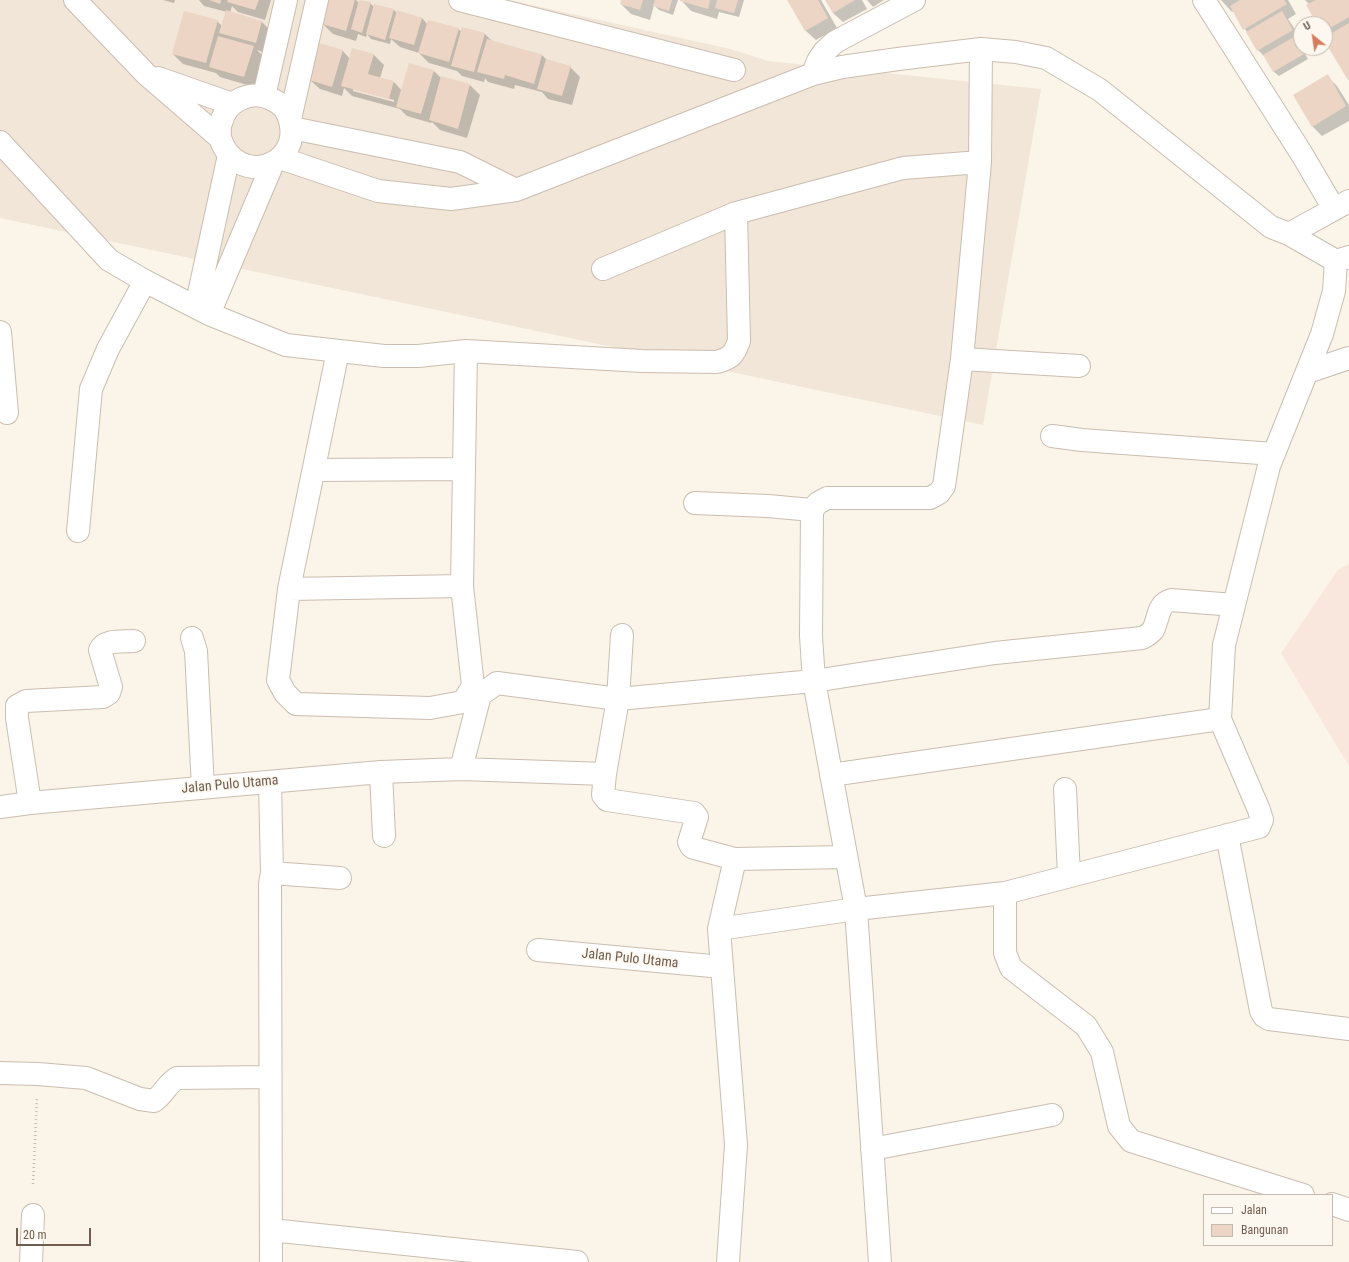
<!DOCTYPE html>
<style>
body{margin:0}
#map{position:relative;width:1349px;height:1262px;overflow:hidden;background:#faf4e9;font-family:"Roboto Condensed",sans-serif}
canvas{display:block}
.legend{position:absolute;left:1203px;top:1194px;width:130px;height:52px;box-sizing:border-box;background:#fdf8ef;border:1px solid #c5baaf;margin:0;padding:5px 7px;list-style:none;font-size:12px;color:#715d50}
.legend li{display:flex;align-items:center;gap:8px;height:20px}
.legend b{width:20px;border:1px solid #c5baaf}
.north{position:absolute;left:1293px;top:16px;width:40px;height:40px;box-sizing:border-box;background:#fdf8ef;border:1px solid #c5baaf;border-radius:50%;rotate:330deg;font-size:11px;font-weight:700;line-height:16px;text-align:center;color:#715d50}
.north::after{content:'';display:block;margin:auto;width:14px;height:18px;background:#d47d5e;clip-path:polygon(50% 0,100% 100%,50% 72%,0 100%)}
.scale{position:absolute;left:16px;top:1228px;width:75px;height:18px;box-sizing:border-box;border:2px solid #715d50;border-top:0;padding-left:5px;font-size:12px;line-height:14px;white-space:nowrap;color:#715d50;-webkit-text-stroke:3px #fdf8ef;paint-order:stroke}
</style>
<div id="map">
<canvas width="1349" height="1262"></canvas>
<ul class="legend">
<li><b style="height:5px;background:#fff"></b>Jalan</li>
<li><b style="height:11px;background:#ecd5c4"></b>Bangunan</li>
</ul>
<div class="north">U</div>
<div class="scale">20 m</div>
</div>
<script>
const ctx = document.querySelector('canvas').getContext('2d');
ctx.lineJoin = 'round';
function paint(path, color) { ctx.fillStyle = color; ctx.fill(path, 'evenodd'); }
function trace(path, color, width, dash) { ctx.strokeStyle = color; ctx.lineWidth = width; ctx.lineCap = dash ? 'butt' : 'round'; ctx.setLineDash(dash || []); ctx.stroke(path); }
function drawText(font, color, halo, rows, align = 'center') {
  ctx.font = font + ' "Roboto Condensed",sans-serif'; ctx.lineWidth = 3.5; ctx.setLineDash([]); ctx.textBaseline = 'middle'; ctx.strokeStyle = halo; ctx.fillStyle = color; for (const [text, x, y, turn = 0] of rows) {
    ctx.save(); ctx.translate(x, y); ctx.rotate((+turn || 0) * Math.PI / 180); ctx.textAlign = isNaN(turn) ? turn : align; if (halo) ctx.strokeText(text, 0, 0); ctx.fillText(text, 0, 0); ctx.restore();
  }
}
paint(new Path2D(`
 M0,0H509L730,49L768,61L1041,89L983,425L0,218Z`), '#f1e6d8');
paint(new Path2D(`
 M1349,564V766L1281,653L1338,570Z`), '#f9e7de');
paint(new Path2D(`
 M163,0H175L174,3Z
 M199,0H271L265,20L238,12L232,6L230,13L262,22L272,32L266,53L257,50L263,56L254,87L220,77L216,73L183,64L173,54L217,21L222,26L227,12L204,6Z
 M330,0H356L359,3H370L374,7L394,10L397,13L422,18L427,24L458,29L462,32L463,28L485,34L492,41L542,55L547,60L570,67L580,77L572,105L548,99L542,92L515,85L514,89L488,82L485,78L484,82L462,76L457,71L429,63L419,53L400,47L391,39L390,44L371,39L367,34L366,37L358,34L356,41L333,34L323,24Z
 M622,0H678L673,15L659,10L654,5L650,20L631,14L621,4Z
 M681,0H744L739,17L719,12L717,19L691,11Z
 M788,0H821L837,28L816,40L806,31Z
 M826,0H862L867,9L843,22L833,13Z
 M867,0H884L873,7Z
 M1221,0H1288L1296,14L1288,19L1301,38V40L1298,42L1308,59L1279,76L1274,72L1267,59L1258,50L1234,11L1232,12Z
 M1305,0H1349V80L1325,40L1328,37L1325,34V24H1318L1310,5Z
 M353,49L374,55L384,65L380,78L394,82L402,91L434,71L442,79V78L470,85L480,95L467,138L440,130L432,122L431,123L407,116L400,109L352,96L344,88L342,96L320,89L310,80L342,50L350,59ZM353,89L394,100V102L353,91Z
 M1327,76L1337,86L1349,105V121L1322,136L1312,126Z`), '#0003');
paint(new Path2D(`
 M209,0H221L220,4Z
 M228,0H259L255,10L227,2Z
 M329,0H355L346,31L322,24Z
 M359,0L371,2L362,33L351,29Z
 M621,0H643L640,10L620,4Z
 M655,0H672L669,11L653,6Z
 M680,0H710L708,9L680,1Z
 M717,0H738L734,13L715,8Z
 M787,0H818L828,18L805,31Z
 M825,0H855L833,13Z
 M1240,0H1284L1287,4L1243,30L1230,6Z
 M1316,0H1349V17L1325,31V24H1317L1306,5Z
 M374,4L394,9L385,40L366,34Z
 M226,10L262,21L256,43L219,33Z
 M397,10L422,18L414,45L389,38Z
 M184,11L218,20L206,63L172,54Z
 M1282,11L1293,30L1257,51L1246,32Z
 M428,20L459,28L449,62L418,53Z
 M1349,23V79L1348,80L1325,42V37Z
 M462,27L485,33L474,72L451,66Z
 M218,36L254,46L244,77L209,67Z
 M1294,37L1304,54L1273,72L1263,55Z
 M487,39L542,55L534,84L505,75L504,79L477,72Z
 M319,43L343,50L332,87L309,80Z
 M352,48L374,54L368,74L394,81L389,99L341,86Z
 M546,59L571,66L562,96L537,89Z
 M409,63L434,70L421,114L396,107Z
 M1328,74L1346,106L1312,127L1293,95Z
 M441,76L470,84L458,129L429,120Z`), '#ecd5c4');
const minor = new Path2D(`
 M75,0L146,74L220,138C237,188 302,167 290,121C288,111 281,103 271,99C251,89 226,101 221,123C219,128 220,133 220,138
 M460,0L734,70
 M1204,0L1303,156L1334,209
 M813,74L818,61L824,52L835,42L914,0
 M158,78L232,104
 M264,96L286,0
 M290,119L317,0
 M292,128L460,162L516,190
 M0,142L109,260L145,281L209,314L286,345L384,356H418L466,351L642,361L717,362C731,358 734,355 739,341L736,213L903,168L980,162
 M280,158L378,191L451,199L516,190L813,74L842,67L898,59L981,49L1016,52L1046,58L1100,90L1271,227L1289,234L1336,261L1349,257
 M1289,234L1349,201
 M603,269L736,213
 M196,307L229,155
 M209,314L273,163
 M0,332L7,413
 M338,351L289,589L278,680L285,693L296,704L430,708L463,702L473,686L462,586L466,351
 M962,359L1079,366
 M1307,372L1349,358
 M1052,436L1082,440L1274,454
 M314,470L464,469
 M695,503L768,506L812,510
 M78,531L91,389L108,349L145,281
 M289,589L462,586
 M622,635L618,699L605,774L603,795L607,800L694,813L697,817L689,842L691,846L694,848L735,859
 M192,638L196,651L203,788
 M381,772L384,836
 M605,774L461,769L480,695L497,683L618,699L814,681L995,653L1142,638C1146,636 1150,634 1153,630C1159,619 1157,604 1171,600L1234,605
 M831,775L1220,719
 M270,782L272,873L270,884L271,1262
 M1065,789L1069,876
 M30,803L17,718V706L26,701L103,697L109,693L111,687L100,650C105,639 123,642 134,641
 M0,807L30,803L381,772L461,769
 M1227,835L1261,1011L1264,1016L1269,1019L1349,1029
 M272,873L340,878
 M1005,893V953L1011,968L1086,1026L1102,1052L1119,1126L1131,1141L1303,1195
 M719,929L735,859L846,857
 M538,950L722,967
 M0,1073L38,1074L86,1078L140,1099L154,1101C164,1094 166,1085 177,1078L270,1077
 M872,1149L1052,1115
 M1332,1204L1349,1210
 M271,1230L577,1262
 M31,1262L33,1215
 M728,1262L736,1145L719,929L856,909L1005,893L1259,827L1262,820L1259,810L1220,719L1224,645L1269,466L1322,334L1334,291L1336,261
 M880,1262L856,909L814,681L811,636L812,510L818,503L827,498H930L939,493L944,486L962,359L980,162L981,49`);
trace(minor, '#cbbdb0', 24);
trace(new Path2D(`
 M33,1184L37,1097`), '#d1b9a7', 2.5, [1, 3]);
trace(minor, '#fff', 22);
drawText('14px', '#715d50', '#fdf8ef', [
 ["Jalan Pulo Utama",230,785,-5],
 ["Jalan Pulo Utama",630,959,6]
]);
</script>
